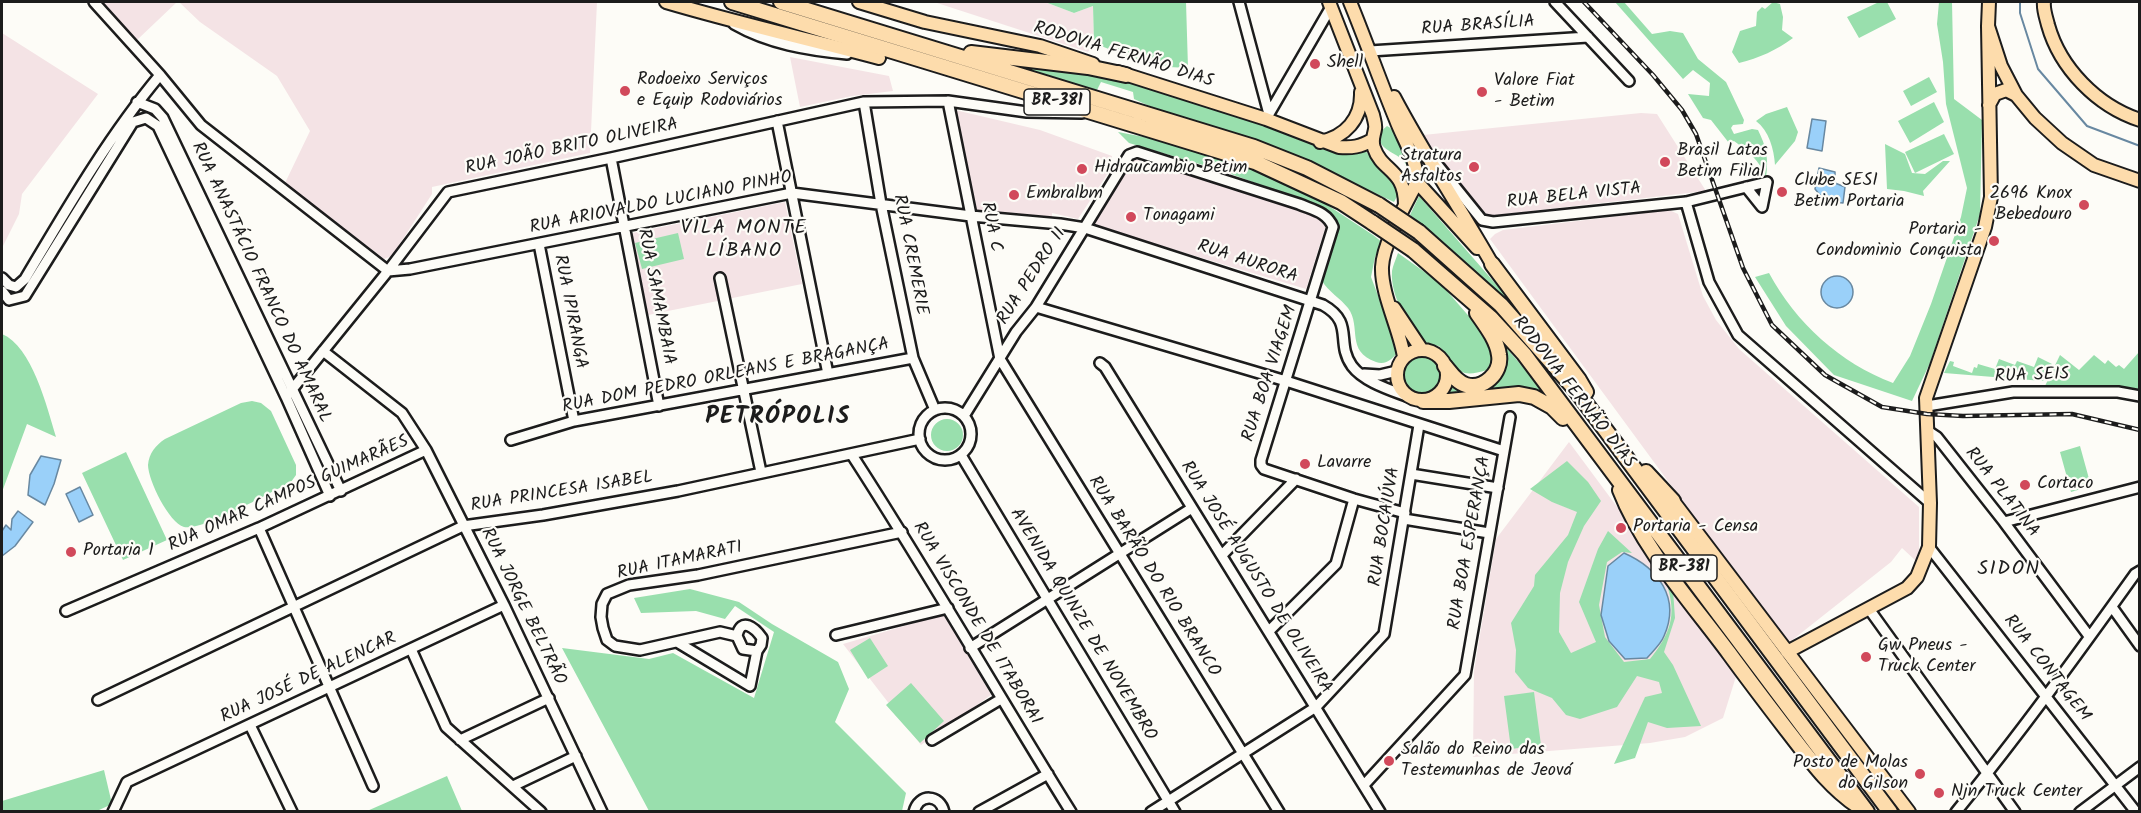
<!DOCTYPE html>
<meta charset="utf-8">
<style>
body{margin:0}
#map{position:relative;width:2141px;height:813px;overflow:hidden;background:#fdfcf7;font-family:Kalam,sans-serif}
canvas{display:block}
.frame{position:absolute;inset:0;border:3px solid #1c1c1c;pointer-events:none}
</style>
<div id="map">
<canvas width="2141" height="813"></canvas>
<div class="frame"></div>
</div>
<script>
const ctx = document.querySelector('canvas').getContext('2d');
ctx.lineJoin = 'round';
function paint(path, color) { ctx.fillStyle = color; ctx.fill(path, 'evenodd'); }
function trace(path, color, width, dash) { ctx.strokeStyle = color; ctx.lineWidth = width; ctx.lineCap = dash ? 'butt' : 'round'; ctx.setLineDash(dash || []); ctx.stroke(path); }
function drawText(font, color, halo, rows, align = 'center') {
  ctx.font = font + ' Kalam,sans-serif'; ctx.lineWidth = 4.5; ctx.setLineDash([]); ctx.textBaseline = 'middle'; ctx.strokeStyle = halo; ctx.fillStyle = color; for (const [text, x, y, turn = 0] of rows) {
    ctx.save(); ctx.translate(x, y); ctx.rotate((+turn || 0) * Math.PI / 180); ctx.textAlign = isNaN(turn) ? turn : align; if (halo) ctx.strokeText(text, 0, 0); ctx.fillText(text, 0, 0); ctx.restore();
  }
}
paint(new Path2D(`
 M102,2H177L137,40Z
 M179,2H597L590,153L432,187V194L392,256L384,259L285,183L310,131L277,76L200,22Z
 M934,2H1045L1074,13L1093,6L1094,43L1088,52Z
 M2,33L98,94L22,194L19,214L2,248Z
 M790,57L889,76L893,91L852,96L800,107Z
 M955,110L1040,130L1112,156L1110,170L1078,219L1052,213V220L974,211Z
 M1641,113L1657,114L1706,191L1488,216L1428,147L1423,135Z
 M1131,158L1318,212L1326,225L1306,289L1088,224Z
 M785,202L802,284L648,315L632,233Z
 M1669,210L1678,214L1703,296L1716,320L1739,349L1919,507V551L1916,561L1902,548L1891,562L1791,641L1784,639L1490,239L1495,234L1503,230Z
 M1569,442L1738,670L1723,718L1685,737L1650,743L1473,757L1474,671L1496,539Z
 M945,614L991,695L921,745L843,644Z`), '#f4e3e5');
paint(new Path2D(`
 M1045,2H1186L1188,68L1150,66L1094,43L1093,6L1074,13Z
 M1615,2H1624L1652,34L1670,31L1683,33L1698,59L1726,82L1744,120L1743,124L1733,125L1731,128L1734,134L1752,129L1758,130C1766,146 1769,159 1766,177C1759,160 1749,152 1734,141L1729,143L1711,120L1703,118L1688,94L1709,96L1710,83L1693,70L1683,79Z
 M1773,2L1780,4L1783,17L1782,30L1793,38C1777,50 1759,58 1739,63L1732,52L1740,31L1756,26L1757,12L1762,7L1765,9Z
 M1879,2H1887L1896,19L1859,38L1847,17Z
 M1939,2H1952L1954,99L1982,120L1980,214L1930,363L1912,401L1834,375L1786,326L1755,277L1769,273C1796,323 1840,363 1893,383L1910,356L1931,304L1961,217L1967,188L1946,104L1943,62L1937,24Z
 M1012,63L1074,70L1129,81L1242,118L1334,152L1365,150C1377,168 1389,171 1401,189L1394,202C1343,178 1291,154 1238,135C1203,123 1167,115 1134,99L1133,92L1101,82L1097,90L1024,69Z
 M1929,77L1937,92L1911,106L1903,91Z
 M1934,102L1944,122L1910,143L1898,121Z
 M1787,107L1798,132L1795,141L1775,165C1774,149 1769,131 1756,121L1766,114Z
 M1387,126C1401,133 1407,158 1411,173C1408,168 1406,164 1403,160C1393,151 1376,149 1380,132Z
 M1118,132L1160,140L1256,171L1312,195L1373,235L1382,242L1375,257L1371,277L1399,351C1393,358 1386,366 1376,362C1345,351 1362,327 1348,308C1340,298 1329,292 1322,281L1337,225L1322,208L1223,171L1129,143Z
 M1944,134L1954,154L1915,173L1905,152Z
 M1885,144L1905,154L1912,173L1925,174L1943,161H1950L1923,191L1924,196L1904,191L1887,189Z
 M1419,196L1522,314L1549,351L1466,263L1410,215Z
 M678,233L684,259L642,269L635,243Z
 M1398,253L1440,283L1473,321L1492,347V360L1487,370C1456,380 1457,367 1439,346L1423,344C1409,323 1390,298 1392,271C1393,265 1396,259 1398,253Z
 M2,334C32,346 47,407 56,437L27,424L2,492Z
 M1499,339L1538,385L1544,396L1446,397L1453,384L1485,387Z
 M2139,352V389L2045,386L2060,355L2079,370L2094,355L2105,364L2108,360L2116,367L2119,365L2124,369Z
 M1402 374a19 19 0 1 1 38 0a19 19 0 1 1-38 0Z
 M2038,357L2052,364L2043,381L1944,373L1950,361L1954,362L1953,366L1972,373L1974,367L1977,368L1978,364L1995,369L1999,359L2015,365L2017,361L2034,367Z
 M252,401L261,403L271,411L296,465V475L291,482C271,492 203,531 184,527C169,523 148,480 148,465C149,453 156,445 165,439L241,403Z
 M931 435a16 16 0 1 1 32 0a16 16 0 1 1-32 0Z
 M2080,446L2091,486L2071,492L2060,452Z
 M126,452L167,540L123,560L82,473Z
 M1567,461L1588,482L1601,501L1584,526L1568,562L1560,593L1559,632L1571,653L1596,642L1579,602L1598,549L1608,531L1632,553L1622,552L1607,562L1599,605L1605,637L1624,662L1650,659C1670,634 1677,616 1667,585L1673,590L1675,618L1664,652L1673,665L1701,726L1667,728L1648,722L1635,758L1614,764L1645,697L1662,693L1659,682L1637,676L1617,707L1580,719L1566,715L1552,698L1528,688L1515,672L1516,650L1511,623L1534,586L1535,575L1568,535L1577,512L1552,502L1530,489Z
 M690,589L739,602L772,624L838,662L849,689L835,722L906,793L902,811H649L562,648L649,659L673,653L754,698L774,632L735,606L725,619L696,611L641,613L634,598Z
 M870,638L888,666L868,679L850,650Z
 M911,683L944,721L920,743L886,705Z
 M1534,692L1541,745L1511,749L1504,696Z
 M104,770L112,804L97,811L2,812V801Z
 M447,776L462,811H367Z`), '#99dfad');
const water = new Path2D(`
 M1812,119L1826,121L1822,151L1807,148Z
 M1819,168L1835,172V183L1845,187L1843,203L1825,201L1815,189Z
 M1821 292a16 16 0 1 1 32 0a16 16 0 1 1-32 0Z
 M41,456L61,460L54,484L45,505L28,495L30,475Z
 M80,487L93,515L79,522L66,494Z
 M18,511L33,522L15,546L2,556V531L6,525L11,530L12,519Z
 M1624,553C1658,568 1681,598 1664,636C1661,644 1653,651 1647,658L1625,659L1609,641L1601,615L1608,566Z`);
paint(water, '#9ad0f9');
trace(water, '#6888a1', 1.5);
trace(new Path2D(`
 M2020,2V13L2038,69L2087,126L2140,146`), '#6888a1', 2);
const minor = new Path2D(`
 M94,2L160,75L201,125L388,271L410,269L792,193L971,216L1060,224L1085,228L1323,305C1355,323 1335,342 1352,366C1364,382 1391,390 1409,397
 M1239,2L1269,114
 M1555,2L1629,81
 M734,24C769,44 807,50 847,54
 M1370,51L1588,37
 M948,101L1000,359L1279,812
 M137,102L155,109L163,118L341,491
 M864,102L881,204L913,358L935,410
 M1266,119L1331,7
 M777,121L828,374
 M611,158L659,406
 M1436,163L1482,220L1493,222L1686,202L1767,182L1762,207L1746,187
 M1686,202L1709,282L1738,335L1930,503
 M539,244L574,421
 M2,278L9,285L16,287L25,279C66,210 108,137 160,75
 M720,278L761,472
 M2,291L9,300L25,296L133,122L146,118L158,126L286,397L330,496
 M1036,307L1286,381L1504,451
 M323,351L402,413L426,450L504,605L602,812
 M1100,363L1105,367L1380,812
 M1364,374L1380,375L1397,371
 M286,397L388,271L448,192L611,158L864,102L948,101L1027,112L1082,113
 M1927,406L2013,392H2118L2140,396
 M919 434a26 26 0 1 1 52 0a26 26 0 1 1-52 0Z
 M964,416L1016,332L1036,307L1129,155L1137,152L1299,204C1313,210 1327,212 1333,227L1261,460V465L1264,469L1354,499L1405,513
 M1928,431L1937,437L2004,522L2089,636
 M511,440L574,421L913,358
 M852,455C928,572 997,693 1071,812
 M961,455L1175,812
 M1411,474L1498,488
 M1404,519L1489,533
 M2004,522L2140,487
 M259,528L373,786
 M1929,547L2136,812
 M1222,555L1296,479
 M2112,607L2140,646
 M1869,609L2015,812
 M66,611L259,528L426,450
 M1269,631L1336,564L1354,499
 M836,635L948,608
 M737,636L743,649L757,651L761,645L762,638C755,628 741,616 737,636L720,632L640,650L615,646L607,640L603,628L601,617L602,604L607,594L629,585L698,575L902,532
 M677,642L750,686L757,651
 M970,648L1192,508
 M411,649L446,727L541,812
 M98,700L463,526L543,515L678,491L920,439
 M250,725L292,812
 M460,740L549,698
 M932,740L1001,699
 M1364,785L1465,675L1510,417
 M513,786L576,756
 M113,812L127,782L504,605
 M914,812C919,793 940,794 944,812
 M979,812L1048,774
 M1151,812L1316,707L1384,634L1419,425
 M1956,812C2019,735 2077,655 2135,574L2140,571
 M2080,812L2140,767`);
const major = new Path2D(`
 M666,2C737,23 808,39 879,58
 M859,2L925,22L1040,46L1093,64
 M1329,2L1373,115C1374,120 1376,125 1375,129C1374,136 1371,140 1374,148C1382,172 1405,169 1405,205
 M1350,2C1366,41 1380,81 1396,120C1404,141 1417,159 1417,182C1406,204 1383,243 1382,267C1381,294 1400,330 1404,357
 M1989,2L1988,26L2001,66L2016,95L2035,118L2062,143L2094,165L2140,181
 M2044,2C2043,9 2046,17 2048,25C2060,68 2097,106 2140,120
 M1118,72L1266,119L1339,147C1352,148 1360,147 1372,140
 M1394,97C1424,154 1460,208 1492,264
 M1989,105L1995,94L2006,90L2016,95
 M1320,142C1345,137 1362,119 1361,92
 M1417,182L1477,248
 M1394,308L1422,350
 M1397 375a25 25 0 1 1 50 0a25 25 0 1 1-50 0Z
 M1673,501L1909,812
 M1787,652L1907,588L1917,577L1929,547L1930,503L1926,398L1985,227L1991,197L1988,26`);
const highway = new Path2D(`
 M732,2L1255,162L1341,202L1373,223
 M781,2L1254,147L1307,168L1379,205
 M971,53L1088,67L1126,75
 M1419,232L1501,305L1575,389L1890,812
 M1413,250L1491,318L1524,354L1867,812
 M1492,264L1579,380L1586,392
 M1445,366C1451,373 1456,382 1466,385C1483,390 1502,373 1499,355C1497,340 1486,326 1477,313
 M1423,401H1449L1519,394L1534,397L1552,407L1563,418
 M1646,472L1673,501
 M1620,490C1643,549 1692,603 1729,653C1748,679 1767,704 1787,730C1809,758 1828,786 1858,806`);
trace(minor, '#1c1c1c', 14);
trace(major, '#1c1c1c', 16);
trace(highway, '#1c1c1c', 18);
trace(minor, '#fdfcf7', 9);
trace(major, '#fddcac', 12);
trace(highway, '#fddcac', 14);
const rail = new Path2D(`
 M1584,2L1653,75L1682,110L1696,134L1743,268L1772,325L1825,375L1882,407L1927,414L1963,416L2072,414L2140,430`);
trace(rail, '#1c1c1c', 4.5);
trace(rail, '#fdfcf7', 2, [7]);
const highwayBridge = new Path2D(`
 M1379,205L1419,232
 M1373,223L1413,250`);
trace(highwayBridge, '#1c1c1c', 18, []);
trace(highwayBridge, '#fddcac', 14);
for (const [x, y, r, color] of [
 [1315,64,6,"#d1495b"],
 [625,91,6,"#d1495b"],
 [1482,92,6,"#d1495b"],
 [1665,162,6,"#d1495b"],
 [1474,167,6,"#d1495b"],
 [1082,169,6,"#d1495b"],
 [1782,192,6,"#d1495b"],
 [1014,195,6,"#d1495b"],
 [2084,205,6,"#d1495b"],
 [1131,217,6,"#d1495b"],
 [1994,241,6,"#d1495b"],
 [1305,464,6,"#d1495b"],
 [2025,485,6,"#d1495b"],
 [1621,528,6,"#d1495b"],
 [71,552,6,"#d1495b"],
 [1866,657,6,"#d1495b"],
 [1389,761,6,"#d1495b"],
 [1920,774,6,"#d1495b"],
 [1939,793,6,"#d1495b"]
]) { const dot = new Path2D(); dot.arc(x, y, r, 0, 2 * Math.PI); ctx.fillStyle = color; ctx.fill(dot); trace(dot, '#fdfcf7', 2); }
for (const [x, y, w] of [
 [1057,102,66],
 [1684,568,66]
]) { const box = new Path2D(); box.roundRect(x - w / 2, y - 13, w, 26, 4.5); ctx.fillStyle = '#fdfcf7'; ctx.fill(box); trace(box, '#1c1c1c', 1.5); }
drawText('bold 16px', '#1c1c1c', null, [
 ["BR-381",1057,102],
 ["BR-381",1684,568]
]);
drawText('18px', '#1c1c1c', '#fdfcf7', [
 ["RUA BRASÍLIA",1478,27,-4],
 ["RODOVIA FERNÃO DIAS",1123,56,17],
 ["RUA JOÃO BRITO OLIVEIRA",572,148,-12],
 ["RUA BELA VISTA",1574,197,-6],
 ["RUA ARIOVALDO LUCIANO PINHO",661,204,-11],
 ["RUA C",990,227,79],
 ["RUA CREMERIE",909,255,79],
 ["RUA AURORA",1247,263,18],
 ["RUA PEDRO II",1033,277,-57],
 ["RUA ANASTÁCIO FRANCO DO AMARAL",260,283,65],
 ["RUA SAMAMBAIA",655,297,79],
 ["RUA IPIRANGA",569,312,79],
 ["RUA BOA VIAGEM",1271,374,-72],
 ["RUA DOM PEDRO ORLEANS E BRAGANÇA",726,377,-11],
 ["RUA SEIS",2032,377,-2],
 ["RODOVIA FERNÃO DIAS",1573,393,52],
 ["RUA PRINCESA ISABEL",562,493,-9],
 ["RUA PLATINA",2001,493,52],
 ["RUA OMAR CAMPOS GUIMARÃES",289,495,-24],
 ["RUA BOCAIÚVA",1386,527,-81],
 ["RUA BOA ESPERANÇA",1471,543,-80],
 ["RUA ITAMARATI",680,562,-12],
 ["RUA BARÃO DO RIO BRANCO",1153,577,58],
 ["RUA JOSÉ AUGUSTO DE OLIVEIRA",1255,578,58],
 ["RUA JORGE BELTRÃO",522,607,64],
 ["RUA VISCONDE DE ITABORAI",976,624,59],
 ["AVENIDA QUINZE DE NOVEMBRO",1082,625,59],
 ["RUA CONTAGEM",2046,669,52],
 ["RUA JOSÉ DE ALENCAR",309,679,-25]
]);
drawText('18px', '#1c1c1c', '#fdfcf7', [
 ["Shell",1327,64],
 ["Rodoeixo Serviços",637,81],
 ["e Equip Rodoviários",637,102],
 ["Valore Fiat",1494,82],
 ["- Betim",1494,103],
 ["Brasil Latas",1677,152],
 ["Betim Filial",1677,173],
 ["Stratura",1462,157,"right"],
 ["Asfaltos",1462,178,"right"],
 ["Hidraucambio Betim",1094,169],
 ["Clube SESI",1794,182],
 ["Betim Portaria",1794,203],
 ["Embralbm",1026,195],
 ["2696 Knox",2072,195,"right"],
 ["Bebedouro",2072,216,"right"],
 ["Tonagami",1143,217],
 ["Portaria -",1982,231,"right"],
 ["Condominio Conquista",1982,252,"right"],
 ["Lavarre",1317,464],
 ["Cortaco",2037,485],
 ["Portaria - Censa",1633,528],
 ["Portaria 1",83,552],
 ["Gw Pneus -",1878,647],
 ["Truck Center",1878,668],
 ["Salão do Reino das",1401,751],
 ["Testemunhas de Jeová",1401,772],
 ["Posto de Molas",1908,764,"right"],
 ["do Gilson",1908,785,"right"],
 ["Njn Truck Center",1951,793]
], 'left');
ctx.letterSpacing = '1.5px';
drawText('20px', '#1c1c1c', '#fdfcf7', [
 ["VILA MONTE",744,230],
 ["LÍBANO",744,253],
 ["SIDON",2009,571]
]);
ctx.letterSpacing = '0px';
ctx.letterSpacing = '1.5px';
drawText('bold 24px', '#1c1c1c', '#fdfcf7', [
 ["PETRÓPOLIS",778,419]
]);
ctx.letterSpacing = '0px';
</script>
